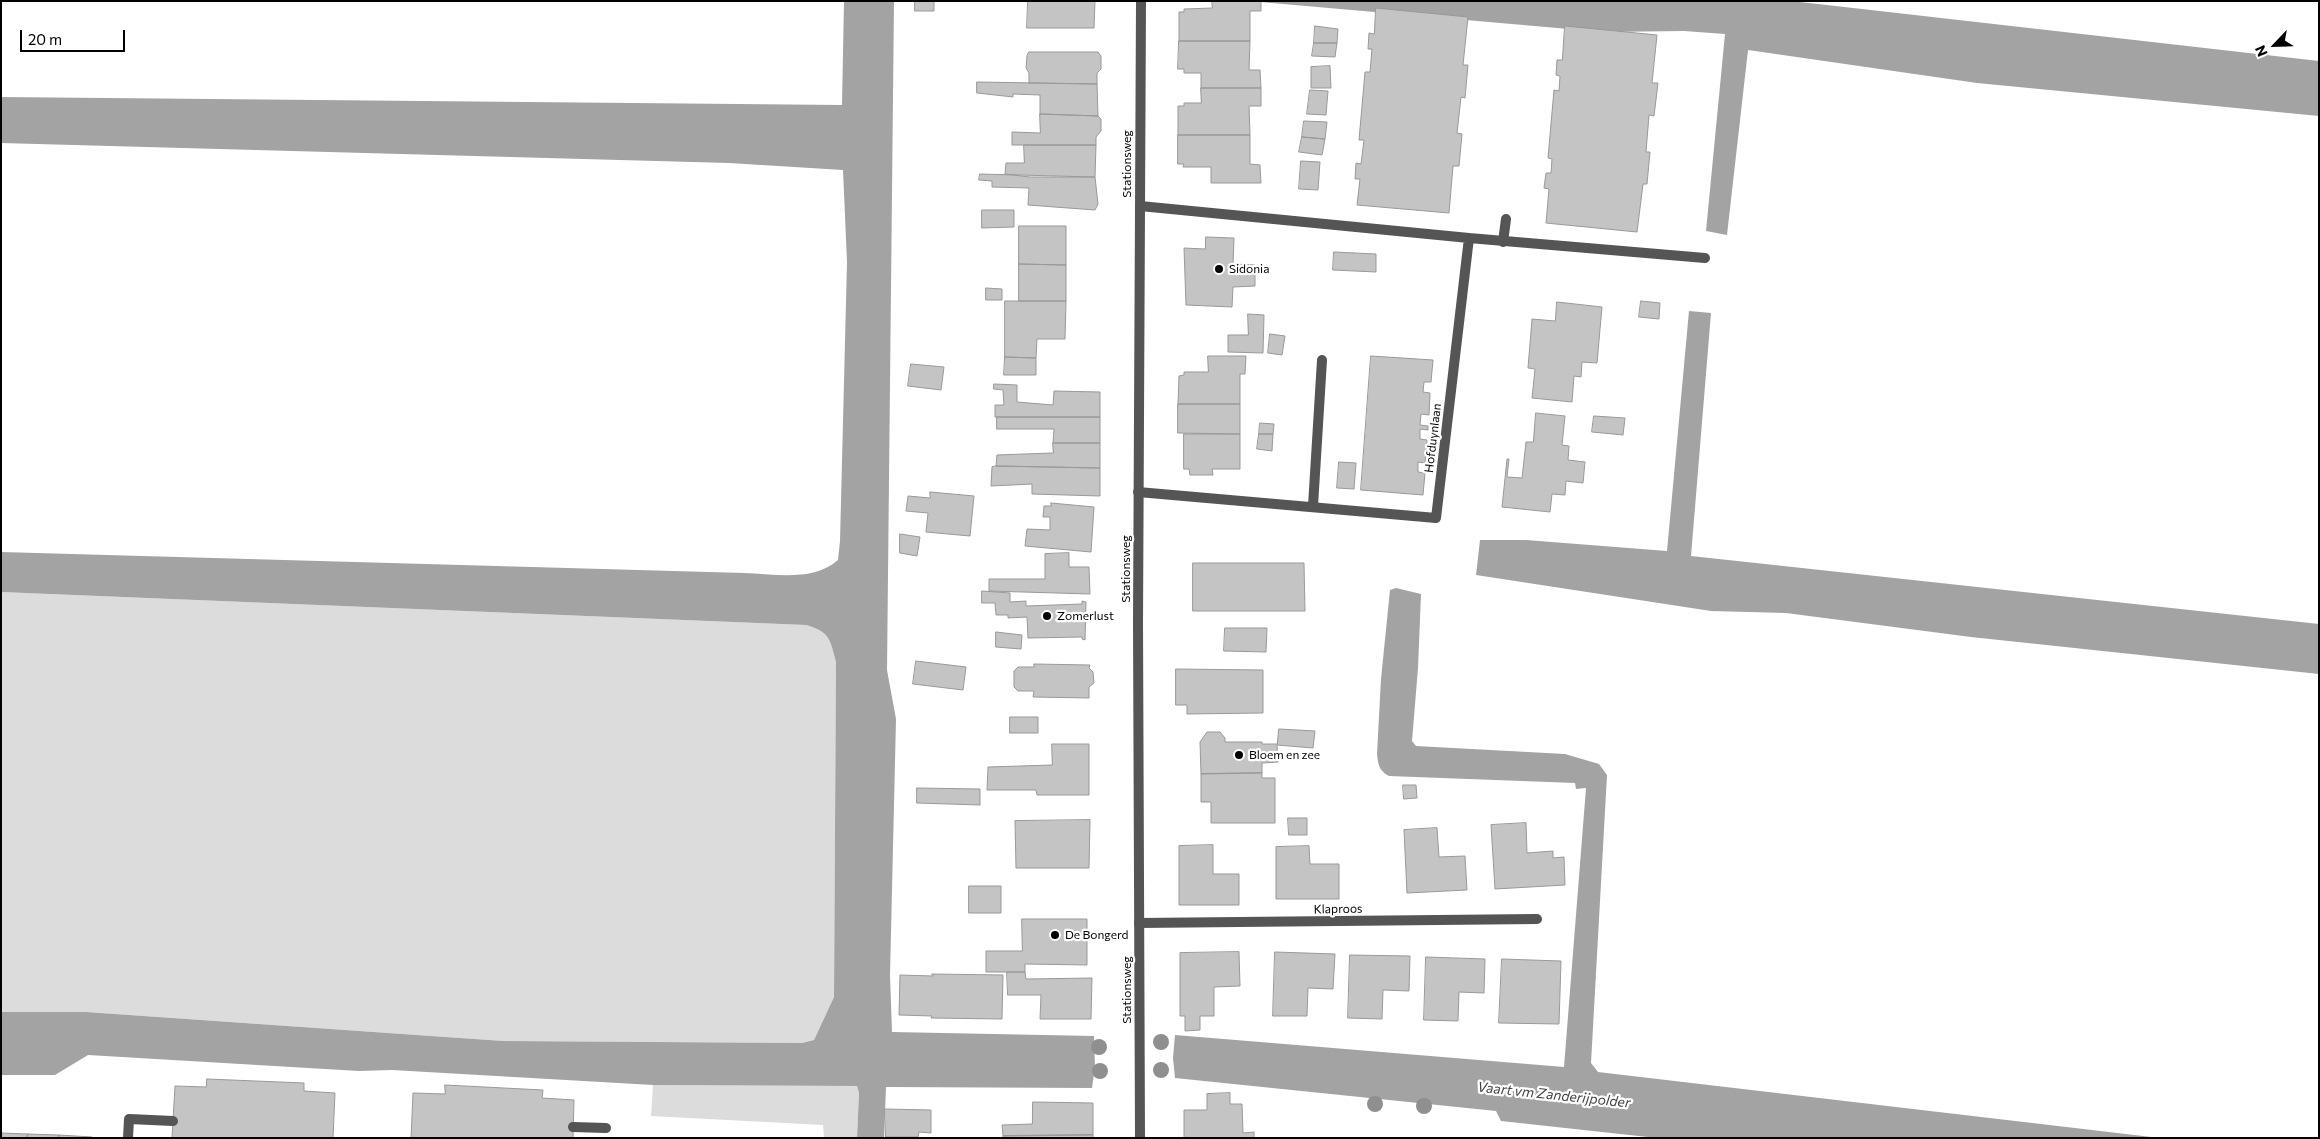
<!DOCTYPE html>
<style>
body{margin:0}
#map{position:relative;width:2320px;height:1139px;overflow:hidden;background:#fff;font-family:Commissioner,sans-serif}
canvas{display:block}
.frame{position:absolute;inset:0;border:2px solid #000;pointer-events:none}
.north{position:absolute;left:2250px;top:20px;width:50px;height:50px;-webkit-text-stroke:4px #fff;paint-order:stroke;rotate:246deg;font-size:14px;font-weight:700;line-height:20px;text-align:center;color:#000}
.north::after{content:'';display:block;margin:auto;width:18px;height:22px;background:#000;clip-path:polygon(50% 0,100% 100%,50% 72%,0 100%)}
.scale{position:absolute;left:20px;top:30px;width:105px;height:22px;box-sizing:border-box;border:2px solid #000;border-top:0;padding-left:6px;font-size:15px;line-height:18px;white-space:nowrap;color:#000;-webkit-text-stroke:4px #fff;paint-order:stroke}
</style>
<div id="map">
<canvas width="2320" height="1139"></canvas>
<div class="frame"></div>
<div class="north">N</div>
<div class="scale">20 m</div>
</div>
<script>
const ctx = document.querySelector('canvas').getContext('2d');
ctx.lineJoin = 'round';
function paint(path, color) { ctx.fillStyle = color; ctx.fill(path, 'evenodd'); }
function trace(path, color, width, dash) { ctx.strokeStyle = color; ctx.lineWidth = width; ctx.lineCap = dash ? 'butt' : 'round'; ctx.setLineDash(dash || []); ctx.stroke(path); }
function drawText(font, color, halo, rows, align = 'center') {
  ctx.font = font + ' Commissioner,sans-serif'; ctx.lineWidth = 4.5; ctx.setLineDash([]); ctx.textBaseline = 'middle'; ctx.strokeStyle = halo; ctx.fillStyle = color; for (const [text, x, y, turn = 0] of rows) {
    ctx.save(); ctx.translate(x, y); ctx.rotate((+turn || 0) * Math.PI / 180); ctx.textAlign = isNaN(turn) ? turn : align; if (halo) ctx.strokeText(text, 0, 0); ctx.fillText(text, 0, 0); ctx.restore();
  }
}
paint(new Path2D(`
 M1,592L806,625C830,632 830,639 836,662L834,997L814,1040L802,1043L503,1041L86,1012H1Z
 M653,1085L857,1086L859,1093L857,1138H824L823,1125L651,1116Z`), '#dcdcdc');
paint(new Path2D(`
 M844,1H894L887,670L896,719L890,975L892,1032L1094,1036L1095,1067L1092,1088L886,1087L884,1138H857L859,1093L857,1086L653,1085L392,1070L359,1071L88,1055L55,1075H1V1012H86L503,1041L802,1043L814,1040L834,997L836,662C830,639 830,632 806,625L1,592V552L744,573C775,574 813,582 838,560L840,541L847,262L843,170L729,163L1,143V97L842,105Z
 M1249,1H1790L1818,4L2319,61V116L1977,83L1748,50L1727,235L1706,231L1725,34L1684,31L1603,32Z
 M1689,311L1711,313L1691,556L2319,624V674L1971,637L1786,613L1711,611L1476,575L1480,540H1526L1667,551Z
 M1396,588L1421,594L1418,668L1413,729L1412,741L1416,746L1565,754L1599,764L1607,775L1591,1063L1598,1072L2160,1138H1657L1501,1121L1496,1111L1175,1078L1173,1058L1175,1035L1564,1067L1586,788L1576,789L1575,783L1389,776C1379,771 1378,764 1377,754L1381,679L1390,590Z`), '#a3a3a3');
const building = new Path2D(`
 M915,1H934V11H915Z
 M1028,1H1095L1094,28H1027Z
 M1212,1H1261V11H1250V41H1179V12H1184V9L1212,8Z
 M1376,8L1468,17L1463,65H1468L1465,98L1461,97L1457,133L1462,134L1459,166H1453L1449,213L1357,205L1360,179H1355L1356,163L1361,164L1364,140H1359L1365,72H1370L1372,49H1368L1369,33L1374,34Z
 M1315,26L1338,29L1337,43H1314Z
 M1565,26L1657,35L1652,83H1658L1654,116L1649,115L1646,152H1650L1647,184H1643L1637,232L1546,223L1549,189L1544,188L1546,173H1551L1552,159L1548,158L1554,90L1559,91L1560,76L1556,75L1557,60H1562Z
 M1179,41H1250L1249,70H1260L1261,88H1201V73H1184V69H1178Z
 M1314,43H1337L1335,57L1312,56Z
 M1029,52H1098L1101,56V69L1097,73V84L1029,83V73L1026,68L1027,56Z
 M1330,66L1331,88H1311V67Z
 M977,82L1097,84L1098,116L1040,114V95L1013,94V97L977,93Z
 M1201,88H1261V106H1249L1250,135H1178V106H1184V103H1201Z
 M1310,90L1328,91L1326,115L1307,114Z
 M1040,114L1098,116L1101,119V131L1096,137V145H1012V132L1040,133Z
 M1304,121L1327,122L1325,139L1302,137Z
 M1178,135H1250V164L1260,165L1261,183H1211V167H1183L1184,164H1178Z
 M1302,137L1325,139L1322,155L1299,152Z
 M1024,145H1096L1095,177H1030L1005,174L1006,163H1024Z
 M1301,161L1320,162L1318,190L1299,189Z
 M980,174L1095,177L1098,204L1095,210L1028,205L1029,188L992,187V181L979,180Z
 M982,210H1014V227L982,228Z
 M1019,226H1066V265L1019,264Z
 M1206,237L1234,238L1233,264L1255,265V286L1233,287L1232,307L1186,305L1184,248L1205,249Z
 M1334,252L1376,254V272L1333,270Z
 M1019,264L1066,265V301H1019Z
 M986,288L1002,289V300H986Z
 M1005,301H1066L1065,339H1037L1036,358L1005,357Z
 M1641,301L1660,303L1659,319L1639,317Z
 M1557,302L1602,307L1597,363L1582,362L1581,377L1574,376L1572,402L1532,398L1535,369L1528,368L1532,319L1555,321Z
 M1248,314L1264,315L1263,353L1228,352V335H1248Z
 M1270,334L1285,336L1282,355L1268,353Z
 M1208,356H1246L1245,374H1240V404H1178L1179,376L1184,375V372H1208Z
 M1371,356L1433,360L1431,382H1424L1423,392L1430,393L1429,415L1421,414L1420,425L1428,426V430L1420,429V439L1427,440L1425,463L1418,462V472L1425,473L1423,495L1361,490Z
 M1005,357L1036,358V375H1004Z
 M911,364L944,367L941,390L908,386Z
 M994,384L1017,385V402L1053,405L1054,391L1100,392V417H995V405H1004L1003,390L994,389Z
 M1178,404H1240V434L1178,433Z
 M1536,413L1565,416L1562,445L1569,446L1568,460L1585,462L1583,483L1566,481L1565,495L1552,494L1550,512L1502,507L1507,459H1509L1507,477L1522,478L1526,442H1533Z
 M1594,416L1625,418L1623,435L1592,432Z
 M997,417H1100V443H1053L1054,429H997Z
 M1260,423L1274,424L1273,434H1259Z
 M1184,434H1240V469H1212L1213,475H1190L1189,469H1184Z
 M1259,434H1273L1272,451L1257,449Z
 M1053,443H1100V468L996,466L997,455L1053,453Z
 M1339,462L1356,463L1354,489L1337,488Z
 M996,466L1100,468V496L1032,494V484L991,486L992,467Z
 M930,492L974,496L970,536L926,532L928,513L906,511L908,496L930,498Z
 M1051,503L1094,507L1091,552L1025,546L1027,529L1050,530V517H1043L1044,506H1051Z
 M900,534L920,537L917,556L900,553Z
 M1069,553V567H1089L1090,594L989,591V579H1045V554Z
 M1193,563H1304L1305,611H1193Z
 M982,591L1010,593V602L1026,601V606L1082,604V601L1086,602L1085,640L1082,639V637L1028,638L1027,617L1008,618V615H996L995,603H982Z
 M1225,628H1267L1266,652L1224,651Z
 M996,632L1022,635L1021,649L996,647Z
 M916,661L966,667L963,690L913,684Z
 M1034,664L1090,665L1089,668L1093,672L1094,683L1089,687V698L1033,697L1034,691H1018L1014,687V671L1018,667H1034Z
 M1176,669L1263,670V713L1187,714V705H1176Z
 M1010,717H1038V733H1010Z
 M1279,729L1315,731L1313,748L1277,745L1278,762L1262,763V773L1201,774L1200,742L1207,732H1220L1225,738V742H1262V744H1277Z
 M1052,744H1089V795H1037L1036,790H987L988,767L1052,765Z
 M1262,773V778H1275V823H1211V802H1201V774Z
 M1403,785H1416L1417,798L1404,799Z
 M917,788L980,789V805L917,803Z
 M1288,818H1307V835H1289Z
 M1090,820L1089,868H1016L1015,821Z
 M1526,823L1527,853L1553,851V858L1564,857L1565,885L1495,889L1491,825Z
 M1437,828L1439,857L1465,856L1467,890L1407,893L1404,830Z
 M1213,845V874H1239V905H1179V846Z
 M1309,846L1310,864H1339V899H1276V847Z
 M969,886H1001V913H969Z
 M1022,919H1087V965L1025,964V972H986V951H1022Z
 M1239,952L1240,986L1214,987V1016H1200V1030L1185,1031V1016H1180V953Z
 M1275,952L1335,954L1333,989L1308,988L1307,1016H1273Z
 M1350,955L1410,956L1409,991L1383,990L1382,1019L1348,1018Z
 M1426,957L1485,959L1484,993L1459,992L1458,1021L1424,1020Z
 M1502,959L1561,961L1559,1024L1499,1023Z
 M1007,972H1025L1026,979L1092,978L1091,1019H1040L1041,995H1008Z
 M932,974L1003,975L1002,1019L931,1018L932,1016L899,1015L900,975L933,976Z
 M207,1079L304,1083V1091L335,1093L333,1138H172L175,1086L206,1087Z
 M445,1085L543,1090L542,1098L574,1100L573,1138H411L413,1093L445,1094Z
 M1230,1093V1104H1242L1243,1133L1254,1132V1138H1184V1110H1207V1094Z
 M1033,1102L1093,1103V1135L1003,1136L1002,1125L1032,1124Z
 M885,1109L931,1110V1133L919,1132L918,1137H886Z
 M1,1133L28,1134L27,1138H1Z
 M28,1134L59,1135V1138H27Z
 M59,1135L92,1137V1138H59Z
 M1093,1135V1138H1003V1136Z`);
paint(building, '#c4c4c4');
trace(building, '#999', 1);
trace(new Path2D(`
 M1503,242L1506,219
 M1313,506L1322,360
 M573,1127L606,1128
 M128,1138L129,1119L173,1121`), '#555', 10);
trace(new Path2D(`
 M1469,238L1705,258
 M1138,492L1436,518L1469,238L1140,206
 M1139,923L1537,919`), '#555', 10);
trace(new Path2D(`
 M1140,1138L1138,623L1141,1`), '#555', 10);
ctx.fillStyle = '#8f8f8f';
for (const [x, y] of [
 [1161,1042],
 [1099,1047],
 [1161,1070],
 [1100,1071],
 [1375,1104],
 [1424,1106]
]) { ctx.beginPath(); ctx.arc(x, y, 8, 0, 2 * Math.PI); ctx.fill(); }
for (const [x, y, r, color] of [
 [1219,269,5,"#000"],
 [1047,616,5,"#000"],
 [1239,755,5,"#000"],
 [1055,935,5,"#000"]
]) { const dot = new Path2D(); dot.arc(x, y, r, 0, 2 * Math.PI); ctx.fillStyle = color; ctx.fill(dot); trace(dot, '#fff', 2); }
drawText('12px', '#000', '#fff', [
 ["Stationsweg",1127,164,-90],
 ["Hofduynlaan",1433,438,-83],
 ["Stationsweg",1126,569,-90],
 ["Klaproos",1338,909,-1],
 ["Stationsweg",1127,990,-90]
]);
drawText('12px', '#000', '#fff', [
 ["Sidonia",1229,269],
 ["Zomerlust",1057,616],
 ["Bloem en zee",1249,755],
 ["De Bongerd",1065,935]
], 'left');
drawText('italic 14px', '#444', '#fff', [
 ["Vaart vm Zanderijpolder",1554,1095,6]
]);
</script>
